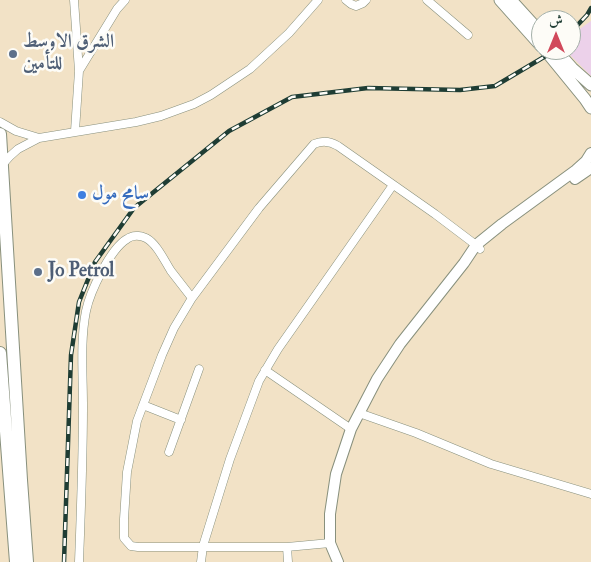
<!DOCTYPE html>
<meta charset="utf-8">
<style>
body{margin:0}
#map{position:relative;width:591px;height:562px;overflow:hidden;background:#f2e2c6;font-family:"IM FELL Double Pica",Amiri,serif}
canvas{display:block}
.north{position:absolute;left:531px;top:10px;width:50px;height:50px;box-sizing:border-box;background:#fdfcf7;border:1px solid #a4b0a9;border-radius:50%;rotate:0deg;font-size:14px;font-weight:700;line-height:20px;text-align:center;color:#1f3d34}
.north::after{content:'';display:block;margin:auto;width:18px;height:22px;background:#d1495b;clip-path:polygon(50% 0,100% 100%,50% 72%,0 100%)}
</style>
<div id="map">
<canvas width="591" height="562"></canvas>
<div class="north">ش</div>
</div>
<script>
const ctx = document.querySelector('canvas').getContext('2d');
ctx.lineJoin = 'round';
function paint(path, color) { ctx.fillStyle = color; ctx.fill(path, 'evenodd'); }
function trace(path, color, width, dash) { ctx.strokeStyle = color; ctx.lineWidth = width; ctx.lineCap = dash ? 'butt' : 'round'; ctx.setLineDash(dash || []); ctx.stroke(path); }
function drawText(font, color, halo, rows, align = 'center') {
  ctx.font = font + ' "IM FELL Double Pica",Amiri,serif'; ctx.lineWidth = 5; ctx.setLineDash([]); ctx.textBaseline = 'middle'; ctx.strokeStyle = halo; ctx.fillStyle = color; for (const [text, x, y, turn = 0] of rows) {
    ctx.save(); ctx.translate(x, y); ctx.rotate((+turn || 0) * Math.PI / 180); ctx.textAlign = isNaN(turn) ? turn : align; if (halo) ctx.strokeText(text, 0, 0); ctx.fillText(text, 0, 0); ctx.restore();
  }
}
paint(new Path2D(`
 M591,21V76L565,50H571V35Z`), '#ecd1ea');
const minor = new Path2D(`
 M74,0L79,71L75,131
 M346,0L351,4L356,6L363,3L366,0
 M427,0L468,35
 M79,71L117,9L125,0
 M0,122L16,131L39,138
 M2,165L9,157L18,149L39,138L136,122L161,116L194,104L211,95L250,69L289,33L318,0
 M265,370L351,429
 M143,405L181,420
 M359,413L416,433L491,464L591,494
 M169,452L199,369
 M330,543L287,547H138L131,546L124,538V519L127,472L137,421L162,355L174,328L192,298L259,208L314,144C323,140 330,141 338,146L435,214L476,245L480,249
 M287,547L288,562
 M79,562C81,510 83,458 83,406C83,375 80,341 86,311C90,292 110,249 127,239C132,235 140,235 146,238C157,244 164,260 171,271C178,280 185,289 192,298
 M201,562L203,546L230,459L259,381L278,349L393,185`);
const tertiary = new Path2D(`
 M575,179L591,168
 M338,562L330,543V514L336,474L351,429L377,379L400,344L464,263L476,245L502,224L576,170L586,161L591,153`);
const secondary = new Path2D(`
 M500,0L541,46
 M511,0L541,33
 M545,50L585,99L591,108
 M556,50L572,68L591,85`);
const trunk = new Path2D(`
 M0,134L21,480L27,562
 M0,353L16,562`);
trace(minor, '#88907d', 9);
trace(tertiary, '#88907d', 12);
trace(secondary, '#88907d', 13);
trace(trunk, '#88907d', 14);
trace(minor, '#fff', 8);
trace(tertiary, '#fff', 10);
trace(secondary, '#fff', 11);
trace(trunk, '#fff', 12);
const rail = new Path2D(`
 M571,32L587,15L591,8
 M64,562L71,355L79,302L95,262L134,208L229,131L292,97L368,88L460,90L495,86L549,54L554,50`);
trace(rail, '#1f3d34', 4.5);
trace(rail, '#fdfcf7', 2.5, [8]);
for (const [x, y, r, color] of [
 [13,54,5,"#5c6f8a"],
 [82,195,5,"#3f7fe0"],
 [38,272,5,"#5c6f8a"]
]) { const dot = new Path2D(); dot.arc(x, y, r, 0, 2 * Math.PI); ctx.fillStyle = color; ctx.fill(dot); trace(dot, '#fdfcf7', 2); }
drawText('bold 19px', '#4e5e75', '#fdfcf7', [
 ["الشرق الاوسط",23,43],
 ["للتأمين",23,65],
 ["Jo Petrol",48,272]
], 'left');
drawText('bold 19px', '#366cbe', '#fdfcf7', [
 ["سامح مول",92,195]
], 'left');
</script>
